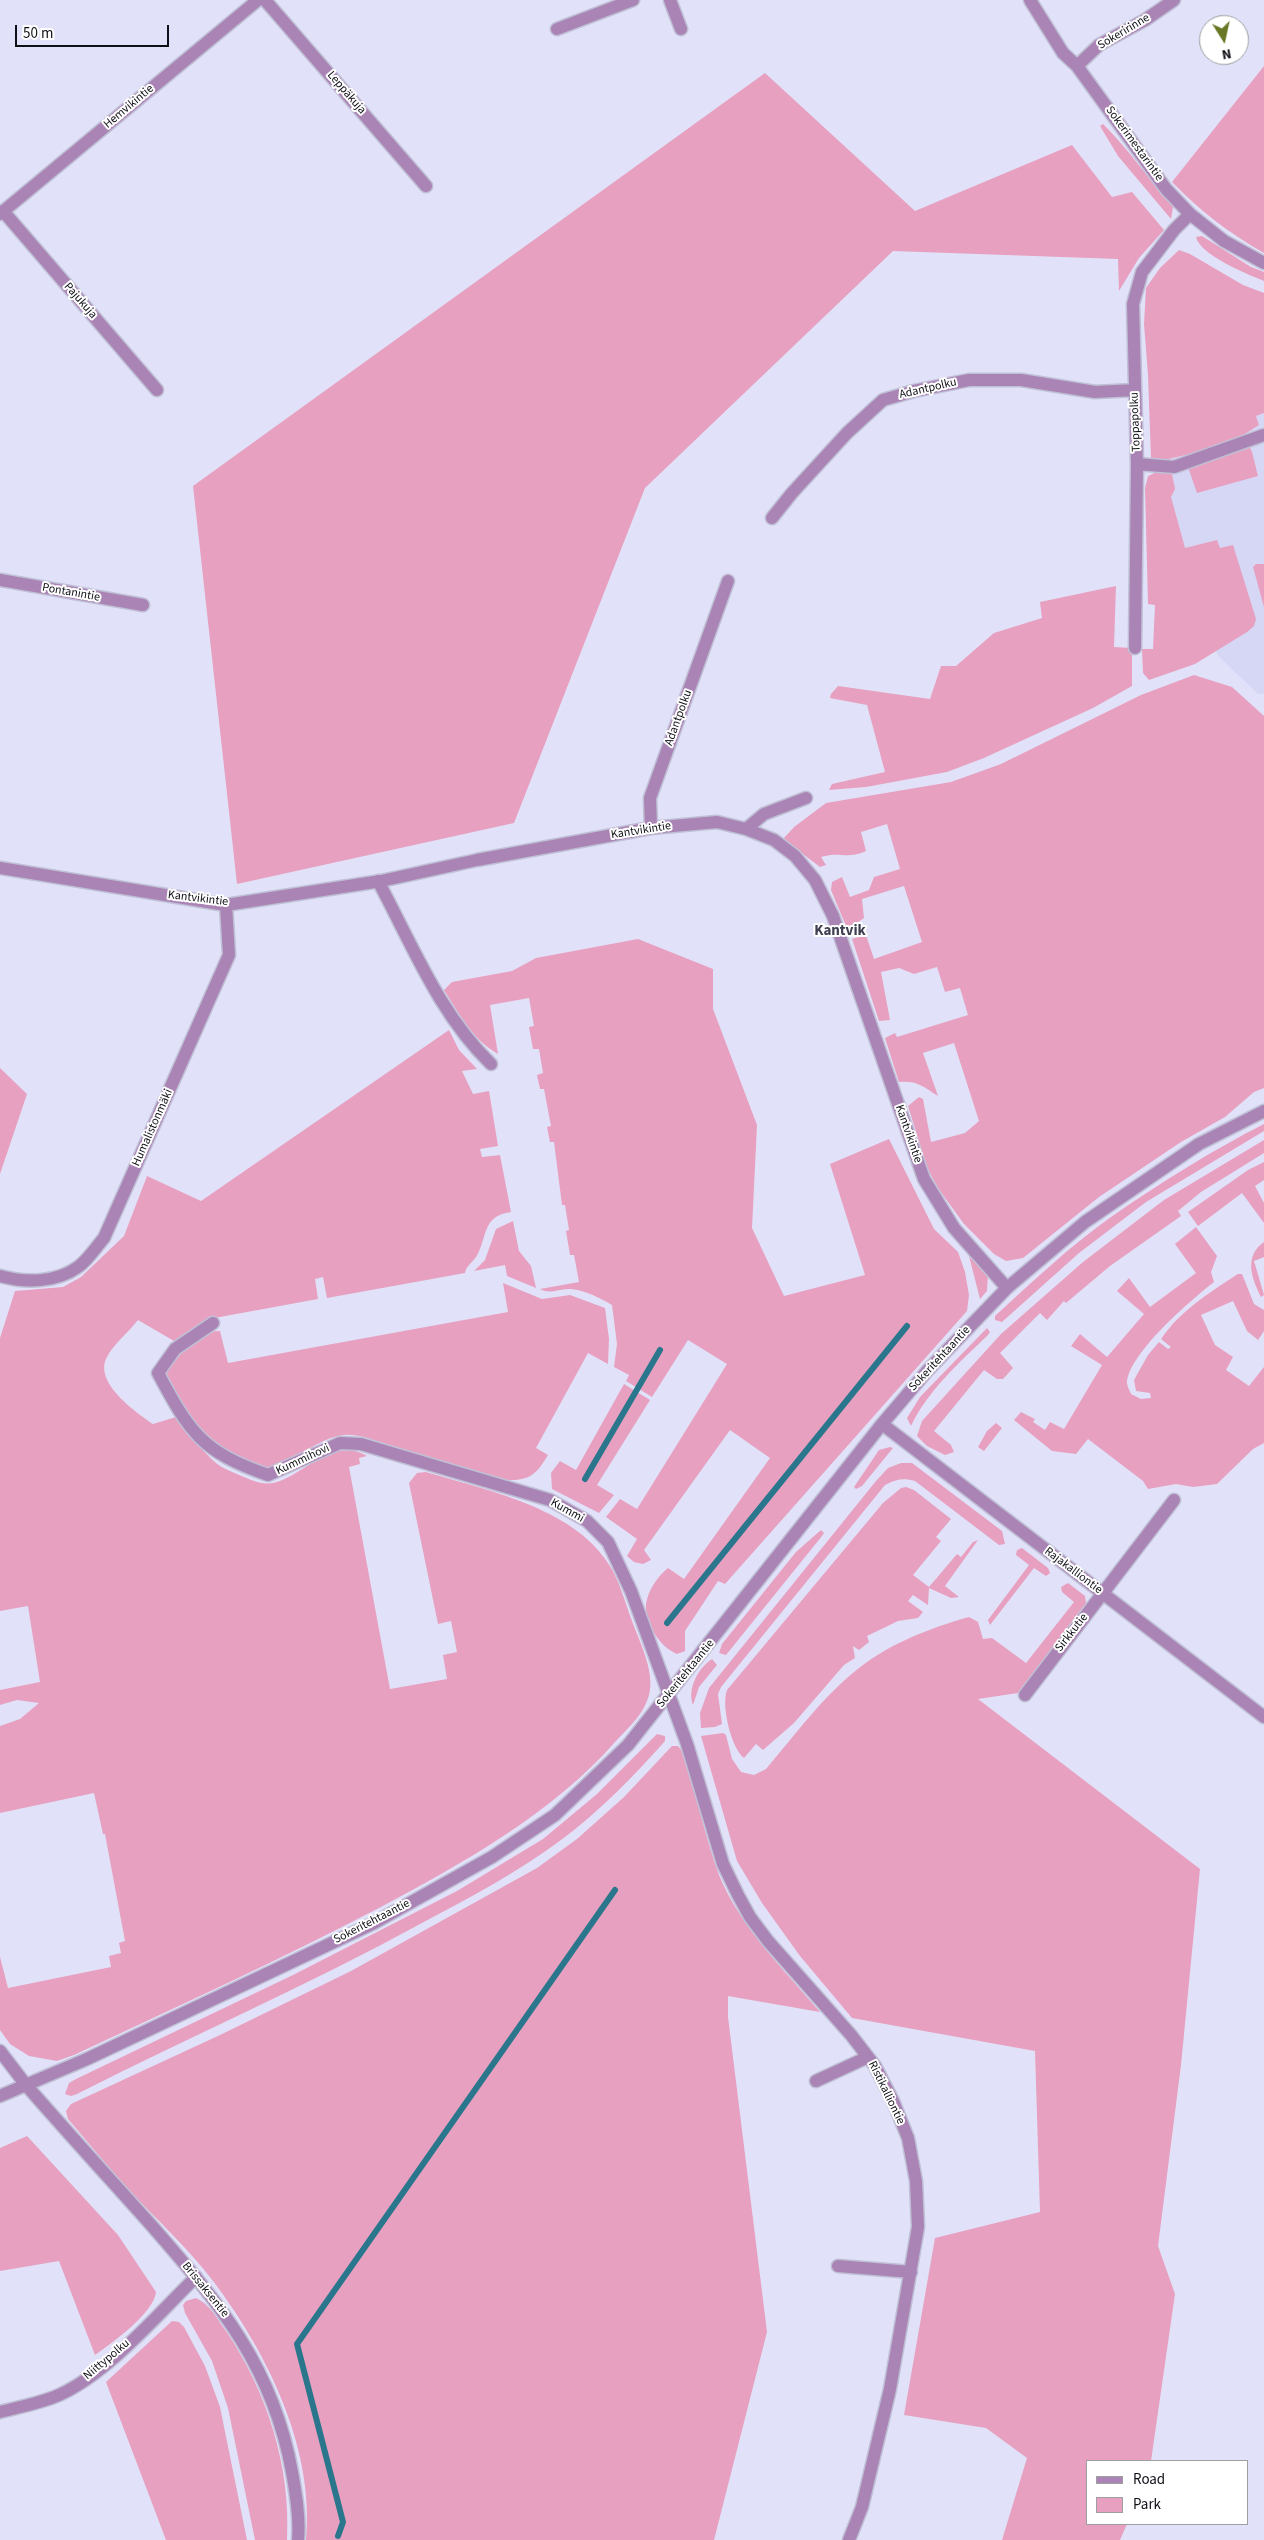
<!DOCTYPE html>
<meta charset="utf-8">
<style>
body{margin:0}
#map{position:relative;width:1264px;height:2540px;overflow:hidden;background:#e1e2f9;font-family:"Source Sans 3",sans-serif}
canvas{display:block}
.legend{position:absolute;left:1086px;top:2460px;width:162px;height:65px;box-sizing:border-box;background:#fff;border:1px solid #9f9fa2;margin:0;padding:6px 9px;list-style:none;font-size:15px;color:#0f0f17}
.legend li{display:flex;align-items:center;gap:10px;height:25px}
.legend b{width:25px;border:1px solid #9f9fa2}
.north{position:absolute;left:1199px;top:15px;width:50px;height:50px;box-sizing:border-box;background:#fff;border:1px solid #9f9fa2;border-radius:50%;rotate:170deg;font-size:14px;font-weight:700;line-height:20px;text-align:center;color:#0f0f17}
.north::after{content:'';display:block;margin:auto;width:18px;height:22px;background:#677724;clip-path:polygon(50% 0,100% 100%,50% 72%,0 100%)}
.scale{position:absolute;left:15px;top:25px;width:154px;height:22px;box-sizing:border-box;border:2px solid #0f0f17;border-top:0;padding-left:6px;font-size:15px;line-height:18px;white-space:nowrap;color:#0f0f17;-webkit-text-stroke:4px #fff;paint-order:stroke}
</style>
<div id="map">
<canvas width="1264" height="2540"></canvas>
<ul class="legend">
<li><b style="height:6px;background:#ab84b6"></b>Road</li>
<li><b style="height:14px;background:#e7a0bf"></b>Park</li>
</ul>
<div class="north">N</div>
<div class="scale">50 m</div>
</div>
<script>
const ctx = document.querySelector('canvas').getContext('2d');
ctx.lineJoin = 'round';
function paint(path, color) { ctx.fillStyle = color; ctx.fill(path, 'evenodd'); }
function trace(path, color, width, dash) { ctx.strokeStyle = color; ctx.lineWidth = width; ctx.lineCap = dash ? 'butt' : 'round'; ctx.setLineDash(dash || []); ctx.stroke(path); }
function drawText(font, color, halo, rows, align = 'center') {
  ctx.font = font + ' "Source Sans 3",sans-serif'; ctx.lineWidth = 4; ctx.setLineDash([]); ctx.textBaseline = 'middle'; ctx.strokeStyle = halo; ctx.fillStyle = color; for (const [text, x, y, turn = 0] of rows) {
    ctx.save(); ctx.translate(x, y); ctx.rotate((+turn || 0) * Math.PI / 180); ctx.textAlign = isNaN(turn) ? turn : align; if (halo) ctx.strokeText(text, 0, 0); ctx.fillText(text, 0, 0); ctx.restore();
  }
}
paint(new Path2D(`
 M1264,413V694H1258L1218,656L1165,518L1164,460L1226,446L1256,416Z`), '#d6d6f5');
paint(new Path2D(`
 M1264,66V253C1229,233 1200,211 1172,182Z
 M765,73L915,211L1072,145L1112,197L1132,192L1164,230L1139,258L1119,291L1118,259L893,251L645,488L514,823L237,884L193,486Z
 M1103,124C1128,149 1149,179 1173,207L1171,219L1118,156L1100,126Z
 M1202,236L1251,267L1264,272V281C1247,274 1200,255 1196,237Z
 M1179,250L1190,254L1243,285L1264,293V413L1256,416L1259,425L1226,446L1164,460L1151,459L1148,375L1144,324L1146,288L1160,268Z
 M1246,447L1250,448L1252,452L1258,476L1197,493L1188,467Z
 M1157,472L1172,474L1175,489L1171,497L1185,548L1217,540L1220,548L1233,545L1256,619L1254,626L1247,632L1195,664L1149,680L1143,673L1142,649H1153L1155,605L1148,604L1145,488L1148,476Z
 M1256,564H1264V607L1253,567Z
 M1116,586L1114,647L1132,648V686L1093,708L984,758L947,772L866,787L829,790L832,784L885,772L867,705L830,698L831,694L838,686L930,699L941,666H956L994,633L1042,618L1040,602Z
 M1194,675L1232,687L1264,716V1088L1254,1092L1225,1117L1181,1142L1099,1197L1023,1258L1006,1261L994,1254L964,1224L940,1191L928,1170L908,1106L919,1097L923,1099L931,1142L965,1133L979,1121L954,1043L923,1053L938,1096C924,1087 917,1080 899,1082L885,1038L895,1033L897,1037L968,1015L960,988L945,992L937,967L914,974L899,968L881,972L890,1020L879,1021L852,939L866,935L874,959L922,942L904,886L862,899L864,918L851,927L846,926L831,890L832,882L842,877L850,897L869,890L874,877L900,869L887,824L861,832L866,851C845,860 841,851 821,857L826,865L820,867L783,839L794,827L826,803L951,782L1001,764L1141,695Z
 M638,939L713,969V1009L757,1125L752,1228L784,1296L865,1275L830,1164L889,1139L934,1229L958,1252L965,1272L969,1295L967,1311L725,1584L718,1581L685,1631V1651L677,1654C660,1647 644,1623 646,1604C648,1590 658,1576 668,1568L684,1579L770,1458L730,1430L644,1550L651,1560L643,1564L634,1562L627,1556L637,1539L606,1517L620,1499L637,1509L727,1364L688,1340L652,1397L626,1381L629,1375L614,1367L617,1344L612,1305C600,1298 585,1290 571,1289C559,1288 551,1295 540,1289L579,1282L574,1255H570L566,1231L569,1230L565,1205H562L554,1142H550L547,1127L551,1126L544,1089H540L537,1075L543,1073L539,1049H533L529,1027L534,1026L529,998L490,1005L498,1054C472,1039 460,1015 444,990L452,982L512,971L536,958Z
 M449,1030L459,1050L477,1069L462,1071L473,1094L489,1091L498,1146L480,1149L482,1157L500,1155L511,1212C481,1216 488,1238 476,1257C472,1263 466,1266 465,1273L327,1298L323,1277L315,1279L318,1299L209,1319L174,1341L138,1320C129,1332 112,1345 106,1359C95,1384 137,1413 153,1424L176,1417C189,1432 201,1450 216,1463C222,1468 230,1471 237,1474C249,1479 259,1485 273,1483C305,1476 332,1435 367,1456L359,1458L360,1464L349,1467L390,1689L447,1679L443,1655L457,1652L451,1621L438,1624L409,1483L417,1473L426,1472C485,1490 572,1507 608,1563C619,1579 625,1602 632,1621C640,1643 658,1677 647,1701C641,1717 627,1729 616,1741C552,1814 463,1863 379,1908C279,1960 177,2007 74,2055L57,2061L29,2056L10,2044L0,2030V1957L8,1988L111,1967L109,1956L121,1953L119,1943L125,1941L105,1834H103L94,1793L0,1813V1726L20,1719L39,1703L17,1700L0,1705V1690L40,1682L28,1606L0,1611V1338L15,1291L63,1287L81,1277L124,1236L147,1176L201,1201Z
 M0,1068L27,1094L0,1174Z
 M1264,1124V1131L1146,1202L1079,1253L1002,1322L995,1320V1316C1032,1282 1070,1246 1111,1217C1160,1183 1211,1151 1264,1124Z
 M1264,1140V1153L1201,1192L1178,1211L1181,1216L1110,1266L1066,1303L1064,1301L1047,1320L1040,1313L1000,1353L1013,1368L1003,1379H997L984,1370L934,1431L951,1445L954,1452L945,1455L927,1446L917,1436L922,1421L1001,1334L1083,1262L1164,1200Z
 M1264,1162V1180L1255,1186L1264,1203V1223L1242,1193L1198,1226L1188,1212L1248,1170Z
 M513,1221L519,1251L531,1266L536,1288L507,1276L505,1265L474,1271L485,1260L496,1229Z
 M1196,1227L1217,1256L1211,1272L1214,1282C1192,1299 1128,1354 1127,1383C1127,1386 1130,1391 1131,1394L1141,1399L1151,1398L1150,1393L1136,1391L1134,1380L1148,1355L1159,1342L1168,1349L1171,1347L1161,1339C1181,1310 1209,1293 1238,1274H1242L1254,1304L1264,1310V1331L1258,1340L1247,1331L1233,1301L1201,1315L1215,1345L1233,1357L1226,1370L1249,1386L1264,1367V1443L1253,1449L1217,1484L1193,1487L1176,1484L1148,1489L1143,1481L1088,1439L1076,1454L1052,1451L1014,1420L1021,1412L1035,1419L1033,1422L1045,1430L1050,1422L1064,1429L1102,1365L1071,1346L1080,1334L1107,1357L1144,1314L1117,1291L1129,1278L1150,1307L1196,1273L1175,1244Z
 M1264,1242V1257L1254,1261L1264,1295L1261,1297C1251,1277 1244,1256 1264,1242Z
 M968,1252L988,1275L987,1291L980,1299Z
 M503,1283L542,1299L570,1295L605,1308L609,1339L608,1364L588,1353L536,1448L548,1455C535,1477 528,1481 502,1480L364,1437C358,1436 350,1434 344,1435C318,1438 294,1461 271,1471C257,1465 240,1460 227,1452C198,1435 174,1401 164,1370L198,1332L220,1331L228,1363L508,1312Z
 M987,1328L990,1332L988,1335C960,1362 928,1390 911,1426L907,1418L920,1397Z
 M624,1384L650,1400L597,1485L614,1495L599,1513L552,1489L551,1473L560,1461L576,1470Z
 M996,1423L1002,1428L984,1451L978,1447L987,1431Z
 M890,1447L893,1448L862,1486L856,1489L854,1487L879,1450Z
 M901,1463H912L1002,1531L1005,1544L999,1545L915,1481C904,1478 896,1479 885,1485L721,1687L718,1694L722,1724L715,1727L701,1728L700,1713L709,1688L876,1481L888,1468Z
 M906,1487L914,1490L951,1519L936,1537L941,1541L913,1575L929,1587L957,1554L961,1557L973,1542L978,1540L945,1586L959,1597L951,1598L929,1588L928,1605L913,1595L908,1601L923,1612L918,1618L898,1621L867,1636L869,1642L859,1650L853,1646L855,1658L844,1665L794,1723L763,1750L756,1744L744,1758C731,1748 721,1705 727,1690L883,1503L901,1488Z
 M821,1530L824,1533L822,1536L726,1655L719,1653L722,1644L796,1552Z
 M1022,1548L1048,1568L1050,1573L1046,1576L1034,1568L990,1625L988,1620L1029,1565L1016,1555L1017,1550Z
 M1068,1583L1085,1596L1086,1603L1018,1693L978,1699L1200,1869L1181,2065L1158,2246L1175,2294L1151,2461H1088V2524H1127L1120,2540H1002L1027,2458L986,2428L904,2415L935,2238L1040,2212L1035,2051L852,2018L800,1956L762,1903L737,1861L701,1736L723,1733L726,1735L732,1759L741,1772L754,1775L766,1769C795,1735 824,1695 859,1668C891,1643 930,1628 969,1617L978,1622L983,1639L992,1638L1026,1663L1074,1602L1062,1592L1061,1587Z
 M712,1659L717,1665L699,1687L693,1705C687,1689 698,1668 712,1659Z
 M657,1734L665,1736V1741C633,1777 599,1812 561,1840C518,1872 469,1898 422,1923C309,1985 191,2036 77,2094L71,2096L65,2094L69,2083L76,2079L293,1975L457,1891L543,1839L597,1794Z
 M672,1746H678L682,1751C696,1792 704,1834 719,1875C739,1925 785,1971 820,2012L728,1996V2017L767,2332L714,2540H306C315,2449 267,2352 213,2281C188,2248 156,2219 128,2189C107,2166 88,2142 68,2119L66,2111L71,2104L220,2035L351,1971L537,1868L577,1839L624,1797Z
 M27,2136L118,2235L156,2292C154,2313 112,2343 95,2355L59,2261L0,2271V2148Z
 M196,2298C210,2304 217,2319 226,2331C267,2392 291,2466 287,2540H255L228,2408L212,2361L185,2313L183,2305L186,2301Z
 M172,2321L179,2322L184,2327L205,2366L220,2407L247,2540H166L106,2382Z`), '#e7a0bf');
trace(new Path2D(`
 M585,1479L660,1350
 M667,1623L907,1326
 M338,2536L343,2522L297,2344L615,1890`), '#2a768c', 6);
const minor = new Path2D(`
 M265,0L426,186
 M670,0L681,29
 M1030,0L1063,53L1077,66L1166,189L1190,214L1224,241L1264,263
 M557,29L633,0
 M1077,66L1099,45L1145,20L1174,0
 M3,211L157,390
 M0,214L258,0
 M1137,464L1174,467L1264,435
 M772,518L792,493L847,433L883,400L914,391L969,380H1021L1095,392L1135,390
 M0,580L143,605
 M1135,648L1137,464L1133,304L1142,272L1174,230L1190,214
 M651,828L650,798L728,581
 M746,829L764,814L806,798
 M0,868L226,905L381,881L477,860L651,828L717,822L746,829L774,840L795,856L815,880L833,916L924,1179L954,1228L1007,1288
 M378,881C412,944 439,1014 491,1064
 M0,1276C25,1283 56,1283 78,1267C88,1260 96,1247 104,1238L229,955L226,905
 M213,1323L175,1349L158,1373C190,1433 202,1452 268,1475L340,1443L361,1444L550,1500L587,1521L608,1542L631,1591L687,1744L723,1864L738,1895L750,1917L768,1941L851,2035L875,2066L893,2101L908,2138L916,2181L918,2227L890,2389L862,2507L849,2540
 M882,1424L1264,1717
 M1025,1695L1174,1500
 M0,2051L26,2085C67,2132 110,2179 152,2226C220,2304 273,2367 292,2472C296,2494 300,2518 298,2540
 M816,2081L868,2057
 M0,2096L87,2059L374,1923L492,1857L555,1815L628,1745L882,1424L928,1370L1007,1288L1085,1222L1199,1144L1264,1111
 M838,2266L911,2272
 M0,2412C19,2407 41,2403 59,2395C108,2373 157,2315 196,2277`);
trace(minor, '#bfc0d5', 15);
trace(minor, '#ab84b6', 12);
drawText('12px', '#0f0f17', '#fff', [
 ["Sokeririnne",1124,32,-31],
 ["Leppäkuja",346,93,49],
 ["Hemvikintie",129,107,-40],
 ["Sokerimestarintie",1134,144,54],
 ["Pajukuja",80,301,49],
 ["Adantpolku",928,389,-13],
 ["Toppapolku",1136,422,-92],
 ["Pontanintie",71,593,10],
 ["Adantpolku",679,718,-70],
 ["Kantvikintie",641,831,-9],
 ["Kantvikintie",198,899,7],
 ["Humalistonmäki",153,1128,-66],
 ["Kantvikintie",908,1134,71],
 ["Sokeritehtaantie",940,1359,-47],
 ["Kummihovi",303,1460,-25],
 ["Kummi",567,1511,29],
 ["Rajakalliontie",1073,1571,37],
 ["Sirkkutie",1072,1633,-52],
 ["Sokeritehtaantie",686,1674,-51],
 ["Sokeritehtaantie",372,1922,-27],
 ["Ristikalliontie",886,2093,64],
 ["Brissaksentie",205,2290,51],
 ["Niittypolku",107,2360,-40]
]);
drawText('bold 15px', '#3f3f51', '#fff', [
 ["Kantvik",840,932]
]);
</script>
